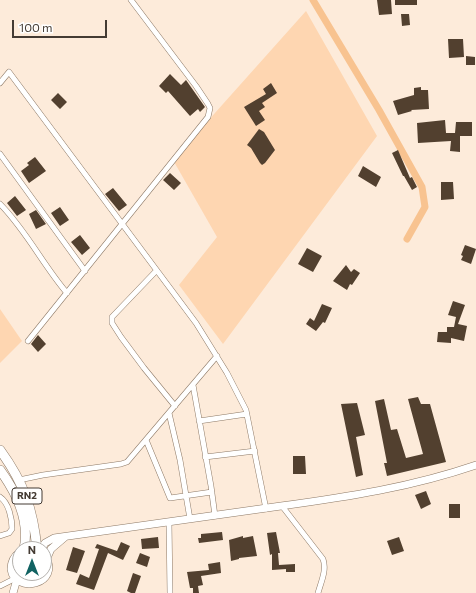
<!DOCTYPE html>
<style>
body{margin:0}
#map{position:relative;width:476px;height:593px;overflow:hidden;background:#fdebda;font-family:Commissioner,sans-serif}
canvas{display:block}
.north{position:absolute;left:12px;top:541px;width:40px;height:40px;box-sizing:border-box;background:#fff;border:1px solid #b4b1ad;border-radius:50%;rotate:0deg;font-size:11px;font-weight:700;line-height:16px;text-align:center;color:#443b33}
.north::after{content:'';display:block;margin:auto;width:14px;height:18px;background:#116262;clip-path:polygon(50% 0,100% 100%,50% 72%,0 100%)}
.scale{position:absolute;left:12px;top:20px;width:95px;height:18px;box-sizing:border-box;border:2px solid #443b33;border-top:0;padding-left:5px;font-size:12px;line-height:14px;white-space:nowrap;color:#443b33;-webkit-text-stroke:3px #fff;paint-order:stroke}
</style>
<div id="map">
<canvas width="476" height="593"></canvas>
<div class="north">N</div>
<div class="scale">100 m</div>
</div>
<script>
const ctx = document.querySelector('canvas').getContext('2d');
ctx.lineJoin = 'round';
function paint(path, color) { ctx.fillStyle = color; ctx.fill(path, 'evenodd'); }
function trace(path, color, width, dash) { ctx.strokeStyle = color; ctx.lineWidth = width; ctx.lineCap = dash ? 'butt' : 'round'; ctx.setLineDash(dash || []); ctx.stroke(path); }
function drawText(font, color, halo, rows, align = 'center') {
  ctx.font = font + ' Commissioner,sans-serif'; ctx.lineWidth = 4; ctx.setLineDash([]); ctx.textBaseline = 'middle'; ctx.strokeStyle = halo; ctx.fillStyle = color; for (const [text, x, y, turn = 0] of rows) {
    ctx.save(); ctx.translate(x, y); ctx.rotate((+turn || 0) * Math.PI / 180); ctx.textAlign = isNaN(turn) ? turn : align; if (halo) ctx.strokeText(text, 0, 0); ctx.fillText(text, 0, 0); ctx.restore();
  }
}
paint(new Path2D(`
 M306,11L377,136L223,344L179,285L217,237L173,160Z
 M0,309L22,341L0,363Z`), '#fed6b1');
trace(new Path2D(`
 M313,0L379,110L422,187L425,207L407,239`), '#f8c390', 7);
paint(new Path2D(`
 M377,0H391L392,14L379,15Z
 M395,0H417V5H395Z
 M401,14H409L410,25L402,26Z
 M448,39H463L464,57L449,58Z
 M466,56L475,57V65H466Z
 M170,74L181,85L186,80L205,107L200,112L198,109L190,116L168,91L166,93L159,86Z
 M271,83L277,93L262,103L265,107L259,111L265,120L256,126L244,107L266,94L263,89Z
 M421,87V90H428L429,109L411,110L412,111L398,115L393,101L414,95V88Z
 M58,93L67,102L60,109L51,100Z
 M445,120L446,133H455L456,122H472V136H460V152L450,151L451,141L418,143L417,123Z
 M259,129L264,132L275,150L265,163L262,165L260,163L251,148L247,145Z
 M398,150L410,178L412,177L417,187L412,190L404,176H403L392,153Z
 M35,157L46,171L29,183L21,171L29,165L27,163Z
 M363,166L381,177L376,187L358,176Z
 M170,173L181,183L174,190L163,180Z
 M441,182H453L454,199L441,200Z
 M113,188L127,205L119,211L105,194Z
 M15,196L26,210L17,216L7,203Z
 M60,207L69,220L60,226L51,213Z
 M36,210L46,224L36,229L29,214Z
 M80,235L90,248L82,255L71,242Z
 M465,245L476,249L471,264L461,260L463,256L461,255Z
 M307,248L322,256L313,272L298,264Z
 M346,265L351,272L354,269L360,273L352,285L350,284L347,290L333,281Z
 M453,301L465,305L458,324L467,326L464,341L451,338V343L437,342L438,332H447V327H454L456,317L448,315Z
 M322,304L332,308L325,323L323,322L316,331L306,324L310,318L314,321Z
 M38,335L46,344L38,352L31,344Z
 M418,397L421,404H430L446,462L387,476L384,463H387L375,401L384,399L391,430L397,429L406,458L423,454L408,399Z
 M357,403L365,435L356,437L363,475L356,477L341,404Z
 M293,456H305L306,474H293Z
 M426,491L431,504L421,509L415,495Z
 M449,504H460V518H449Z
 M222,532L223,540L199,543L198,538H201V534Z
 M276,532L280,553H278L279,565L295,564V572H286V569L272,570V554L270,555L267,533Z
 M243,536V538L253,536L257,556L239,558V559L231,561L229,540Z
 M158,537L159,548L142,549L141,539Z
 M399,537L404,551L392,555L387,541Z
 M121,542L130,546L123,560L108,553L94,590L76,584L80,574L89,578L99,549L95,548L97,544L117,551Z
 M73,547L85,551L77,573L66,570Z
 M140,553L150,557L147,567L136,563Z
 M220,562L221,573L201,576L203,585L198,586L199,593H193V588H190L187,572L209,570L208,564Z
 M133,573L141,576L135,593H131L127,591Z`), '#52402f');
const street = new Path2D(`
 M0,83L9,72L196,323L227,373L246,410L266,509
 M0,154L85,271
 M0,204C26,230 43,265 67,293
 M156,271L112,317V323L121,337L144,368L175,406
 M28,341L208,117L210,108L208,104L196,86L131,0
 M193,385L211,486L215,516
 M169,413L180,460L190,519
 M199,421L247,414
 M146,440L170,498L212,492
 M205,457L255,451
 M19,480L43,475L121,464L127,462L217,356
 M0,497C9,503 12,519 12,529L9,533L0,536
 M282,506L323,559C327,570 321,582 318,593
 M169,522L170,593
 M0,586L16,578`);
const secondary = new Path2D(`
 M41,549L45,543L54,538C129,527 205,517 281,506C347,497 412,487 476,465
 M46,560L51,549L65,537
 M13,593L17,579`);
const highway = new Path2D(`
 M0,450C24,483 33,509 37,549
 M0,470C16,492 30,521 24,549
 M20,553C15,557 12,562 12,569C15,593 61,584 44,556`);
trace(street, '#8d7966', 6);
trace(secondary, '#8d7966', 8);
trace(highway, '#8d7966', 10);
trace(street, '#fff', 5);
trace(secondary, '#fff', 7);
trace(highway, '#fff', 9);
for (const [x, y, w] of [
 [27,496,30]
]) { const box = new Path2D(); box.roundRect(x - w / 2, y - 8, w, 16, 3); ctx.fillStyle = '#fff'; ctx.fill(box); trace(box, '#443b33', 1); }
drawText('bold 10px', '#443b33', null, [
 ["RN2",27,496]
]);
</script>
